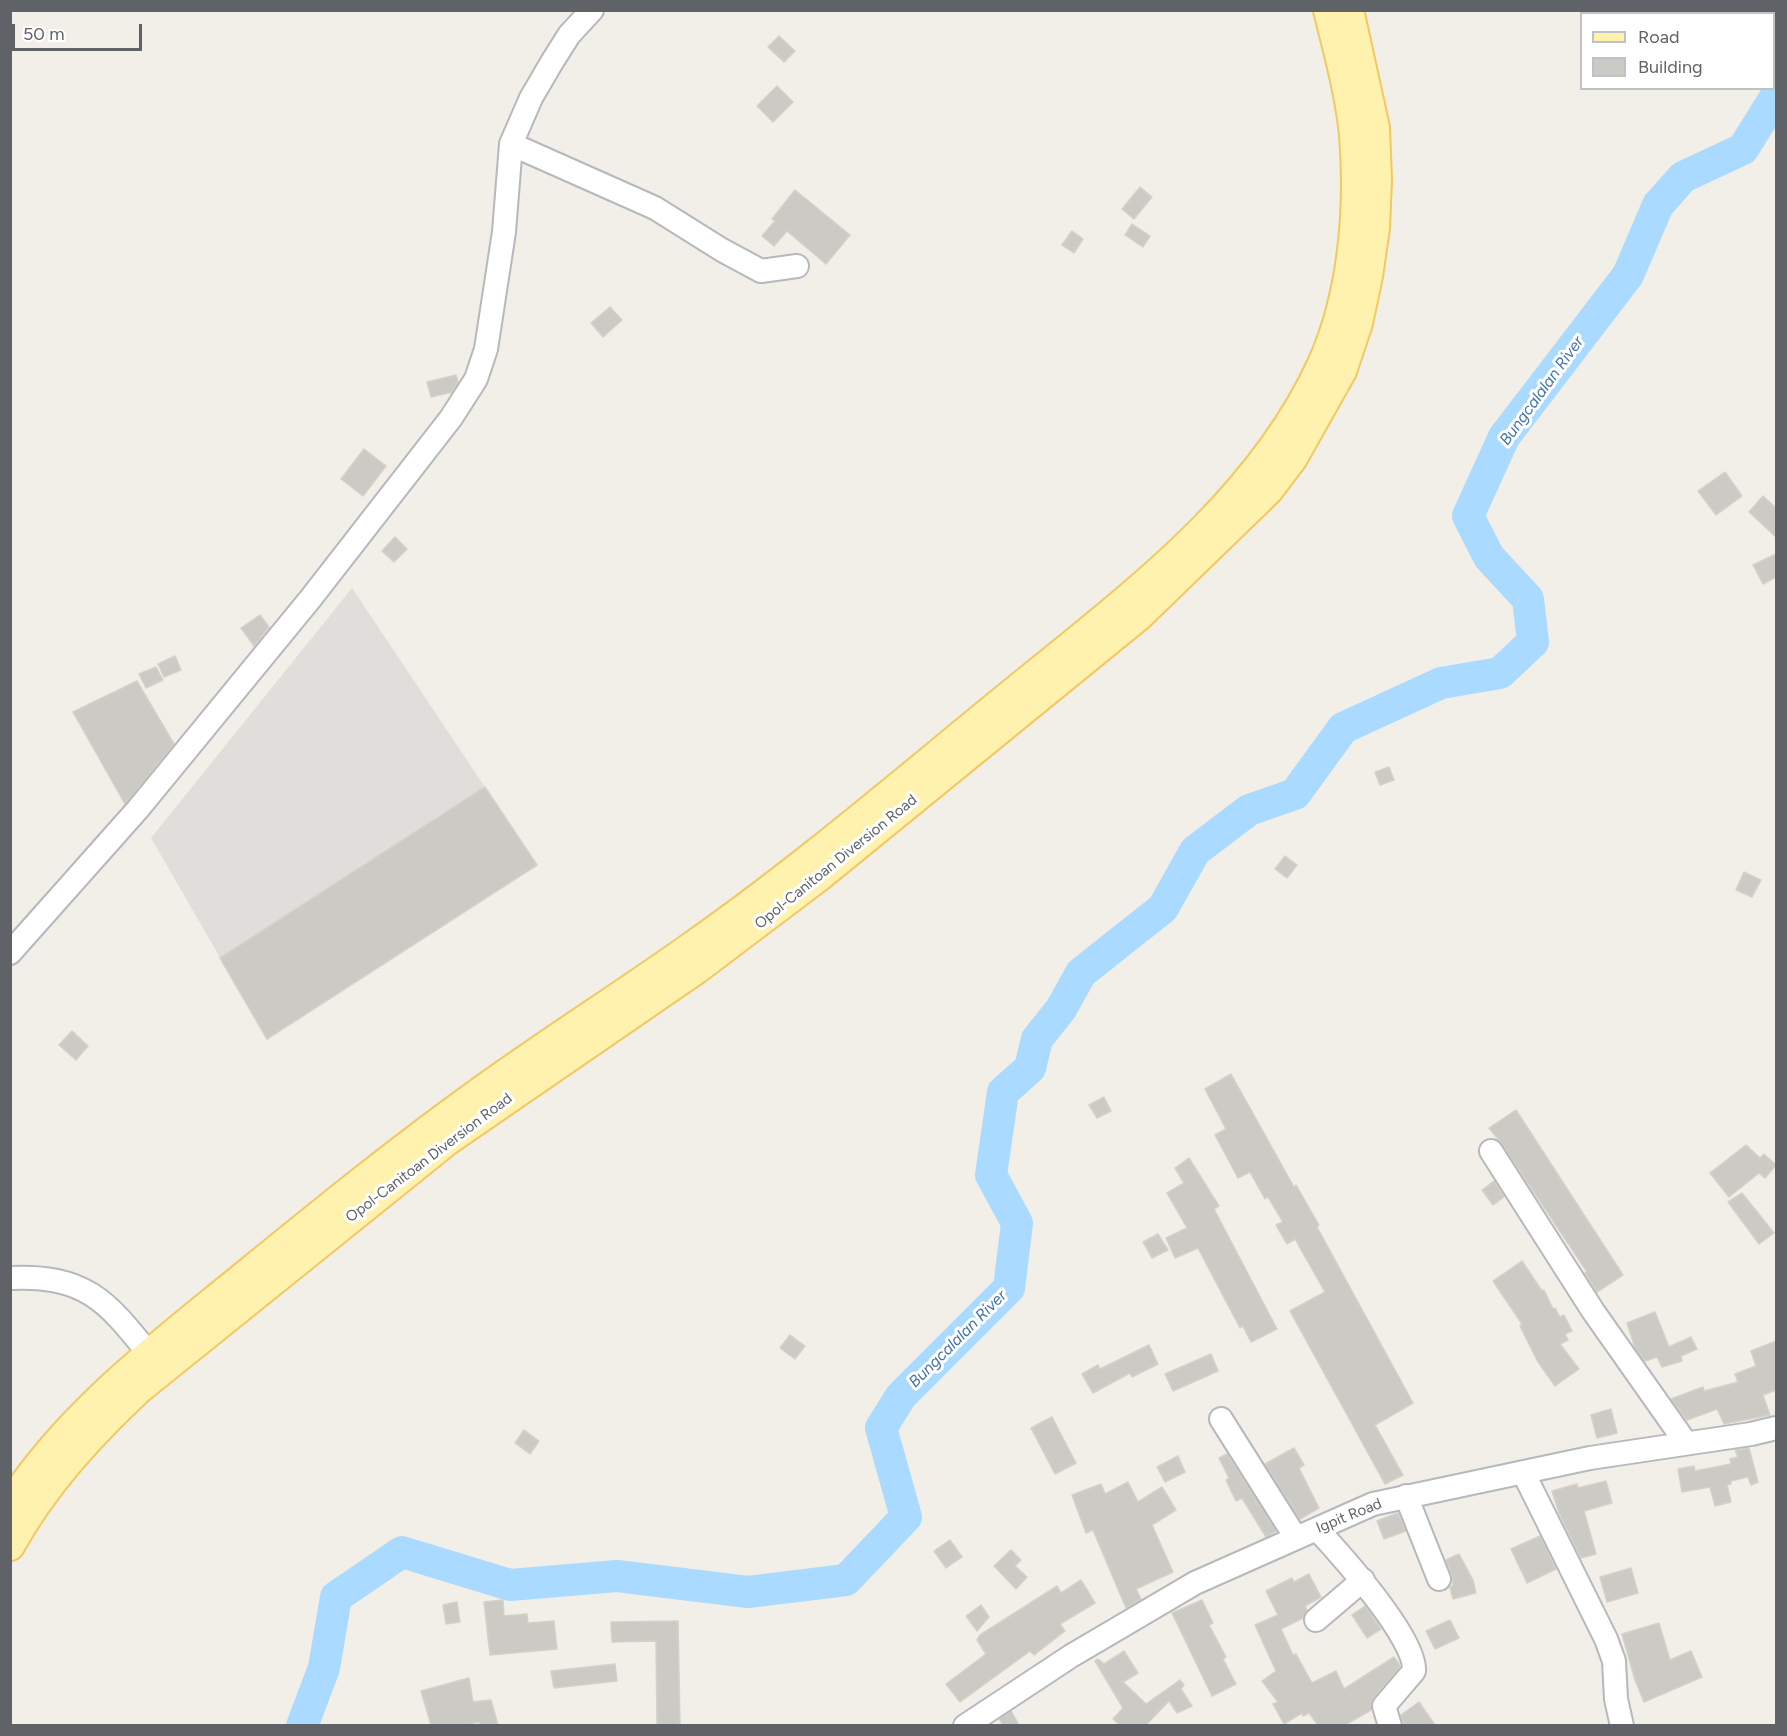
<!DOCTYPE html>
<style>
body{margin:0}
#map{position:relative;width:1787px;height:1736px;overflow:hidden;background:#f1efe8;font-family:Figtree,sans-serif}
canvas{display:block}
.frame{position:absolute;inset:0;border:12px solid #5f6368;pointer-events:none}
.legend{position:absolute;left:1580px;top:12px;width:195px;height:78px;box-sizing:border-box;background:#fff;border:2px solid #bfc1c3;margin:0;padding:8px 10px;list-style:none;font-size:18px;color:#5f6368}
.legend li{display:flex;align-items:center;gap:12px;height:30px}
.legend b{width:30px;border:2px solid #bfc1c3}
.scale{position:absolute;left:12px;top:24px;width:130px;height:27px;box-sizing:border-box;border:3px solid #5f6368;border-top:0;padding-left:8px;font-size:18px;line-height:21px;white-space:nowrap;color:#5f6368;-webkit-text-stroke:4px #fff;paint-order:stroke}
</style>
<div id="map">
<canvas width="1787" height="1736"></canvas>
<div class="frame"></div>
<ul class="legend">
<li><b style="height:8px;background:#fff2af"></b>Road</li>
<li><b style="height:16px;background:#cccac5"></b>Building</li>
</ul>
<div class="scale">50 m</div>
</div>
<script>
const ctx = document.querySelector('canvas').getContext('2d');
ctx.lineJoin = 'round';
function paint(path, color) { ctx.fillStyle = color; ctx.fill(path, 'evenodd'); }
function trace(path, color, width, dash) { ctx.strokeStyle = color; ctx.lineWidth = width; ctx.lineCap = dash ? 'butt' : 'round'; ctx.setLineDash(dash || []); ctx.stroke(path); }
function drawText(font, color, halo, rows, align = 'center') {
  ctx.font = font + ' Figtree,sans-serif'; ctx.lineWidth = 6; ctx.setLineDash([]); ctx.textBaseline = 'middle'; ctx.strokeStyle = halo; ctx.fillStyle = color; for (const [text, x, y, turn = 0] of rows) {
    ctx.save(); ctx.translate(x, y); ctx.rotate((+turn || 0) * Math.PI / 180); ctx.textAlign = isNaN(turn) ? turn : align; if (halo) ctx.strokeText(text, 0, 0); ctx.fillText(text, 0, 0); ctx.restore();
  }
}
paint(new Path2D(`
 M352,588L537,865L267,1039L151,838Z`), '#e0deda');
trace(new Path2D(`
 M302,1726L324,1668L336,1597L402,1552L510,1585L617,1576L748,1592L846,1580L906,1517L881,1428L901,1396L1009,1288L1017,1223L991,1175L1003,1092L1030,1068L1037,1039L1061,1009L1081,973L1163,908L1195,851L1249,810L1295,794L1343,728L1441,683L1500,673L1533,642L1528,599L1489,557L1468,516L1504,437L1628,275L1658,205L1683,177L1743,149L1776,96`), '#aadaff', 32);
const building = new Path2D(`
 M779,36L795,51L784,62L768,47Z
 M777,86L793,102L773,122L757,106Z
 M1140,187L1152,197L1134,219L1122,209Z
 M795,190L850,235L826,264L787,231L774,246L762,236L775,221L772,219Z
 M1132,224L1150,236L1143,247L1125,235Z
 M1072,231L1083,239L1074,253L1062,245Z
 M610,307L622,320L603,337L591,323Z
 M456,375L458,382L452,392L431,397L427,382Z
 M364,449L386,466L363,496L341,479Z
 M1725,472L1742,496L1716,515L1698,491Z
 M1763,496L1776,508V537L1749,512Z
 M395,537L407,549L394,562L382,551Z
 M1776,554V577L1763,584L1753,565Z
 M260,615L269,627L254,646L241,628Z
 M175,656L181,670L164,677L158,664Z
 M156,667L163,680L146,688L139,674Z
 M137,681L174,744L125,804L73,712Z
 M1389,767L1394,780L1380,785L1375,772Z
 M485,787L537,865L267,1039L220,958Z
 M1285,856L1297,865L1287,878L1275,869Z
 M1744,872L1761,880L1752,897L1736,890Z
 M72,1031L88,1046L76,1060L59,1045Z
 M1231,1074L1294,1187L1296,1185L1319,1225L1317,1227L1413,1403L1375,1425L1403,1475L1385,1484L1290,1311L1325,1292L1295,1239L1287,1244L1276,1225L1283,1222L1268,1197L1265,1199L1250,1172L1238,1178L1215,1135L1226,1129L1205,1089Z
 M1104,1097L1111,1111L1097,1118L1089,1105Z
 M1516,1110L1623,1275L1597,1292L1585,1273L1587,1272L1502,1144L1489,1128Z
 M1746,1145L1760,1158L1764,1154L1776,1165L1765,1178L1759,1173L1729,1197L1710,1173Z
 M1189,1158L1219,1206L1214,1209L1277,1329L1251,1342L1243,1326L1240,1328L1198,1248L1175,1258L1166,1238L1187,1228L1167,1193L1184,1183L1175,1168Z
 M1494,1181L1504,1197L1493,1205L1482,1190Z
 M1742,1193L1774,1233L1759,1244L1728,1202Z
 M1158,1234L1168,1250L1152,1258L1143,1242Z
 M1522,1261L1542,1291L1544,1290L1553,1309L1555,1308L1560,1317L1564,1315L1572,1331L1565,1334L1568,1340L1560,1344L1579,1369L1555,1386L1538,1362L1520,1326L1522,1324L1493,1281Z
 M1655,1312L1669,1347L1691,1337L1697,1349L1681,1356L1682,1361L1662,1367L1657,1357L1645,1361L1635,1348L1627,1323Z
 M790,1335L805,1346L795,1359L780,1348Z
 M1776,1341V1390L1763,1395L1770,1415L1724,1424L1717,1409L1687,1420L1671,1399L1703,1387L1704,1391L1738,1382L1735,1374L1756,1366L1751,1351Z
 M1149,1345L1158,1364L1132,1377L1130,1373L1093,1393L1082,1374L1098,1365L1100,1369Z
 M1211,1354L1218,1371L1173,1391L1165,1374Z
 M1611,1409L1617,1433L1597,1438L1591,1415Z
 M1052,1417L1076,1463L1055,1474L1031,1428Z
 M524,1430L539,1441L530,1454L515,1443Z
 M1294,1448L1304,1465L1299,1468L1319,1508L1300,1519L1265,1464Z
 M1749,1448L1758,1482L1751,1485L1748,1477L1731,1481V1484L1727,1485L1731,1502L1715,1506L1710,1487L1682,1492L1678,1469L1694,1466L1695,1471L1731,1464L1730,1459L1738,1457L1735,1450Z
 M1227,1454L1276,1531L1266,1537L1242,1498L1236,1501L1226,1480L1229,1478L1219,1458Z
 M1178,1456L1185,1472L1165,1482L1157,1467Z
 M1606,1481L1612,1503L1584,1511L1596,1554L1581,1558L1559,1513L1552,1491L1577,1484L1578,1488Z
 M1128,1482L1138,1502L1162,1487L1176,1510L1152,1525L1173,1572L1136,1589L1141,1599L1126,1608L1093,1530L1086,1533L1072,1495L1101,1484L1105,1494Z
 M1398,1513L1406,1531L1384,1539L1377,1521Z
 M1540,1536L1556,1569L1527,1583L1511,1549Z
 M950,1540L962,1557L946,1568L934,1551Z
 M1011,1550L1021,1560L1015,1566L1027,1577L1016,1589L994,1566Z
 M1459,1554L1473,1580L1476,1593L1453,1599L1450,1587L1453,1585L1452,1575L1446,1560Z
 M1631,1568L1638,1593L1607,1602L1600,1577Z
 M1309,1574L1321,1597L1305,1606L1307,1610L1303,1618L1281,1629L1293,1655L1296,1654L1312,1683L1336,1671L1344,1689L1394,1657L1399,1664L1400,1667L1373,1698L1371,1710L1345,1725H1318L1309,1713L1303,1716L1302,1713L1284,1724L1273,1704L1278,1702L1262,1681L1276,1671L1255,1625L1278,1615L1266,1591L1292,1578L1294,1582Z
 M1081,1580L1095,1603L1060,1624L1065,1631L1034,1655L1030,1651L960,1702L946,1684L986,1654L977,1640L980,1635L1057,1586L1061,1593Z
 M503,1600L504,1616L527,1614L528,1623L554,1621L557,1649L490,1655L484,1602Z
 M1202,1600L1213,1623L1209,1625L1226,1657L1223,1659L1236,1684L1212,1696L1172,1613Z
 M457,1602L460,1622L446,1624L443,1605Z
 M981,1605L989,1617L977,1631L966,1616Z
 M1365,1606L1381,1629L1367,1638L1352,1615Z
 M1450,1620L1459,1638L1435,1649L1426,1631Z
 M678,1621L680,1725H657L656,1641L612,1642L611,1622Z
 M1659,1623L1670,1660L1691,1651L1702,1677L1644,1702L1635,1680L1622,1634Z
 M1124,1651L1138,1673L1123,1682L1146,1704L1180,1680L1184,1685L1181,1689L1192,1706L1177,1713L1169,1701L1146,1725H1120L1113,1719L1123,1708L1095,1661L1098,1659L1104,1664Z
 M615,1664L617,1681L554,1688L551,1671Z
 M469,1678L473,1702L491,1700L498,1725H480L479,1722L465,1725H431L421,1691Z
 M1419,1702L1435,1725H1405L1403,1722L1401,1715Z
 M1011,1711L1019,1725H1003L999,1719Z`);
paint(building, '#cccac5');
trace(building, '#d6d1c6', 1.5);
const minor = new Path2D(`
 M511,144L655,208L722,250L761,271L797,266
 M10,953L138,809L311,598L451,418L476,379L486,349L504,232L511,144L531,98L552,62L569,35L592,10
 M1491,1151L1593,1311L1686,1443
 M10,1278C93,1274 111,1308 159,1366
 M1221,1419L1296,1538
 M1523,1472L1606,1639L1614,1661L1616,1699L1622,1726
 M1406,1496L1439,1579
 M1317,1529C1340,1554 1417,1639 1414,1671L1384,1706L1390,1726
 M1316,1620L1363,1580
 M965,1726L1071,1656L1195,1583L1373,1504L1590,1458L1751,1434L1776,1428`);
const major = new Path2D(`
 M10,1504C68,1416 148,1354 228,1289C308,1224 387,1159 470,1099C541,1047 616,1000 688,949C804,868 911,775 1021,686C1134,594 1260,500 1322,364C1353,295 1360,209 1354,135C1350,93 1338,51 1328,10
 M10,1546C44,1485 89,1436 139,1389L447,1141L697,969L820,876L1139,616L1268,491L1293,458L1342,371L1358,323L1368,276L1375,228L1377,180L1375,128L1349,10`);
trace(minor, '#b5b8bc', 26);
trace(major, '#f2c960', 32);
trace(minor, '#fff', 22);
trace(major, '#fff2af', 28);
drawText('15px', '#5f6368', '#fff', [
 ["Opol-Canitoan Diversion Road",836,862,-39],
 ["Opol-Canitoan Diversion Road",429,1158,-37],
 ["Igpit Road",1349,1516,-22]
]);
drawText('italic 16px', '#4174aa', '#fff', [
 ["Bungcalalan River",1542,391,-54],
 ["Bungcalalan River",958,1339,-45]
]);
</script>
